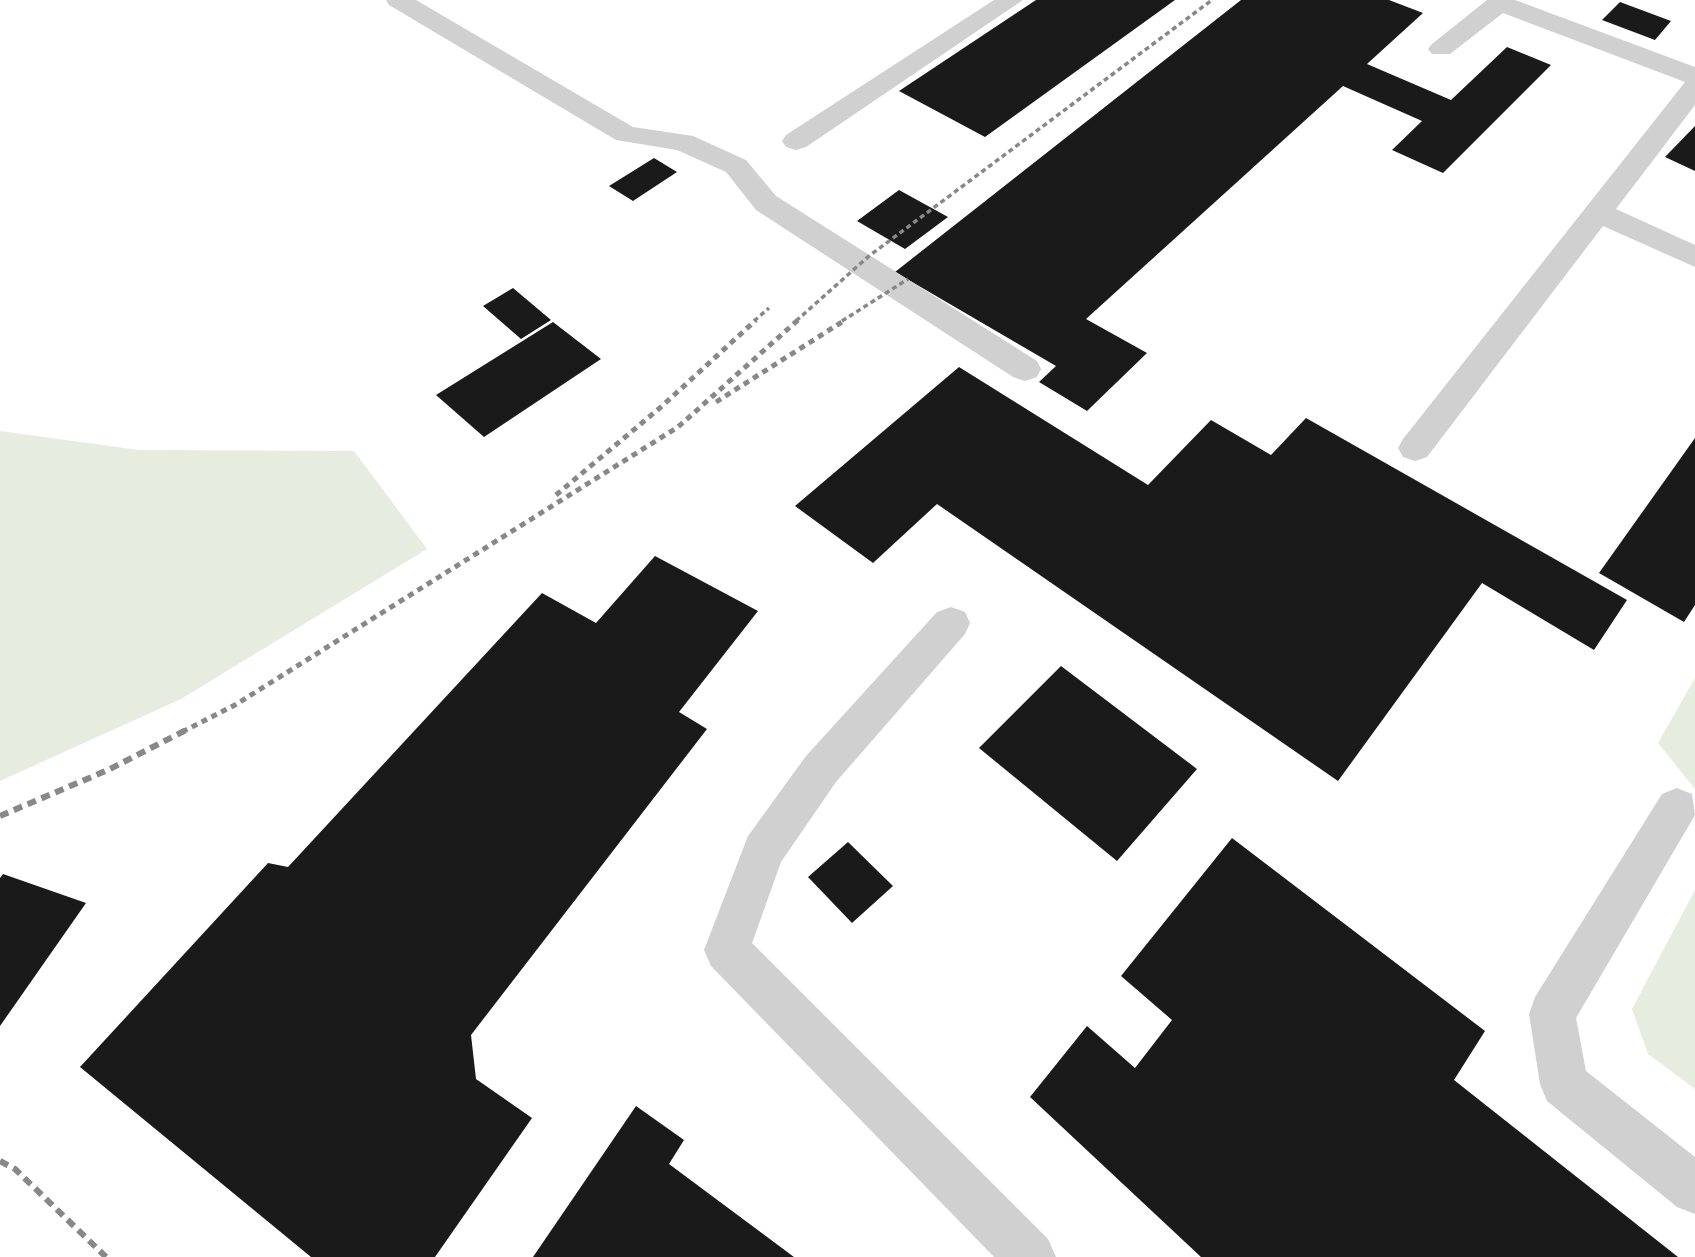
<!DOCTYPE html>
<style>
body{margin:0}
canvas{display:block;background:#fff}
</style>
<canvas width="1695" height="1257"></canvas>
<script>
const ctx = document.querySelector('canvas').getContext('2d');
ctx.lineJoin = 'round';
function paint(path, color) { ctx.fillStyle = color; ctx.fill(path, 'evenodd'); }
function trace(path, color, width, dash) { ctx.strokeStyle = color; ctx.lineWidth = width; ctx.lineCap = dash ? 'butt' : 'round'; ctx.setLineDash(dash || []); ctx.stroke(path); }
paint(new Path2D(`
 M0,431L139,450L354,451L427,549L181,699L0,781Z
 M1695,678V789L1658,743Z
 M1695,890V1089L1648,1054L1632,1009Z`), '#e6ecdf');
paint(new Path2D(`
 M1036,0H1175L985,137L899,91Z
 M1241,0H1389L1423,13L1367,64L1451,100L1507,47L1551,65L1443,173L1392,150L1422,121L1343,86L1086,319L1147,353L1087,411L1039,382L1056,366L895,272Z
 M1620,2L1671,21L1655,40L1602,20Z
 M1695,126V171L1665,157Z
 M654,158L677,172L633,201L609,186Z
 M899,190L948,217L905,249L857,221Z
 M513,288L551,320L521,339L483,306Z
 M553,322L601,359L484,437L436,395Z
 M959,367L1148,485L1211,420L1271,455L1306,418L1627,600L1594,650L1482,583L1338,781L937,504L873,563L795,506Z
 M1695,438V605L1684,622L1599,573Z
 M655,556L758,611L679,712L707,729L471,1035L476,1079L532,1118L435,1257H311L80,1067L268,863L288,867L542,593L596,623Z
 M1061,666L1197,769L1117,861L979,748Z
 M1232,838L1485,1031L1454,1080L1678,1257H1201L1030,1097L1087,1026L1135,1068L1172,1020L1121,976Z
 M848,842L893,886L852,923L808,877Z
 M3,874L86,903L0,1026V878Z
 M636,1106L684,1140L669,1164L794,1257H533Z`), '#1a1a1a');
paint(new Path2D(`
 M386,0H416L633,127L693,136L746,160L776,196L1037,361L1041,369L1037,377L1025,381L1013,377L756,210L726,172L677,150L616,140L389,5Z
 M994,0H1023L806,147L796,150L786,147L782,141L786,135Z
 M1487,0H1515L1695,67V105L1616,209L1695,245V267L1603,226L1427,457L1415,461L1403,457L1398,448L1403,439L1685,82L1503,13L1450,54H1432L1428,49L1432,44Z
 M951,607L965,612L970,623L965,634L836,782L781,862L752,943L1048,1239L1056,1257H994L711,966L704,950L748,836L806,756L937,612Z
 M1677,788L1692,794L1695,815L1576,1018L1586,1071L1695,1157V1214L1677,1207L1547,1101L1540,1084L1529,1014L1535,997L1662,794Z`), '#d0d0d0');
trace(new Path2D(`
 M754,321L769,308
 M796,321L869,256L1212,0
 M842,321L908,279`), '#888', 3.5, [5, 3.5]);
trace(new Path2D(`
 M716,402L845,320
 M556,495L661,407L756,320
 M182,732L235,705L678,427L798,320`), '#888', 5, [6, 5]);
trace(new Path2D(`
 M0,816L108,770L186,730
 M0,1161L15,1169L106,1257`), '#888', 6, [9, 6]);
</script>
